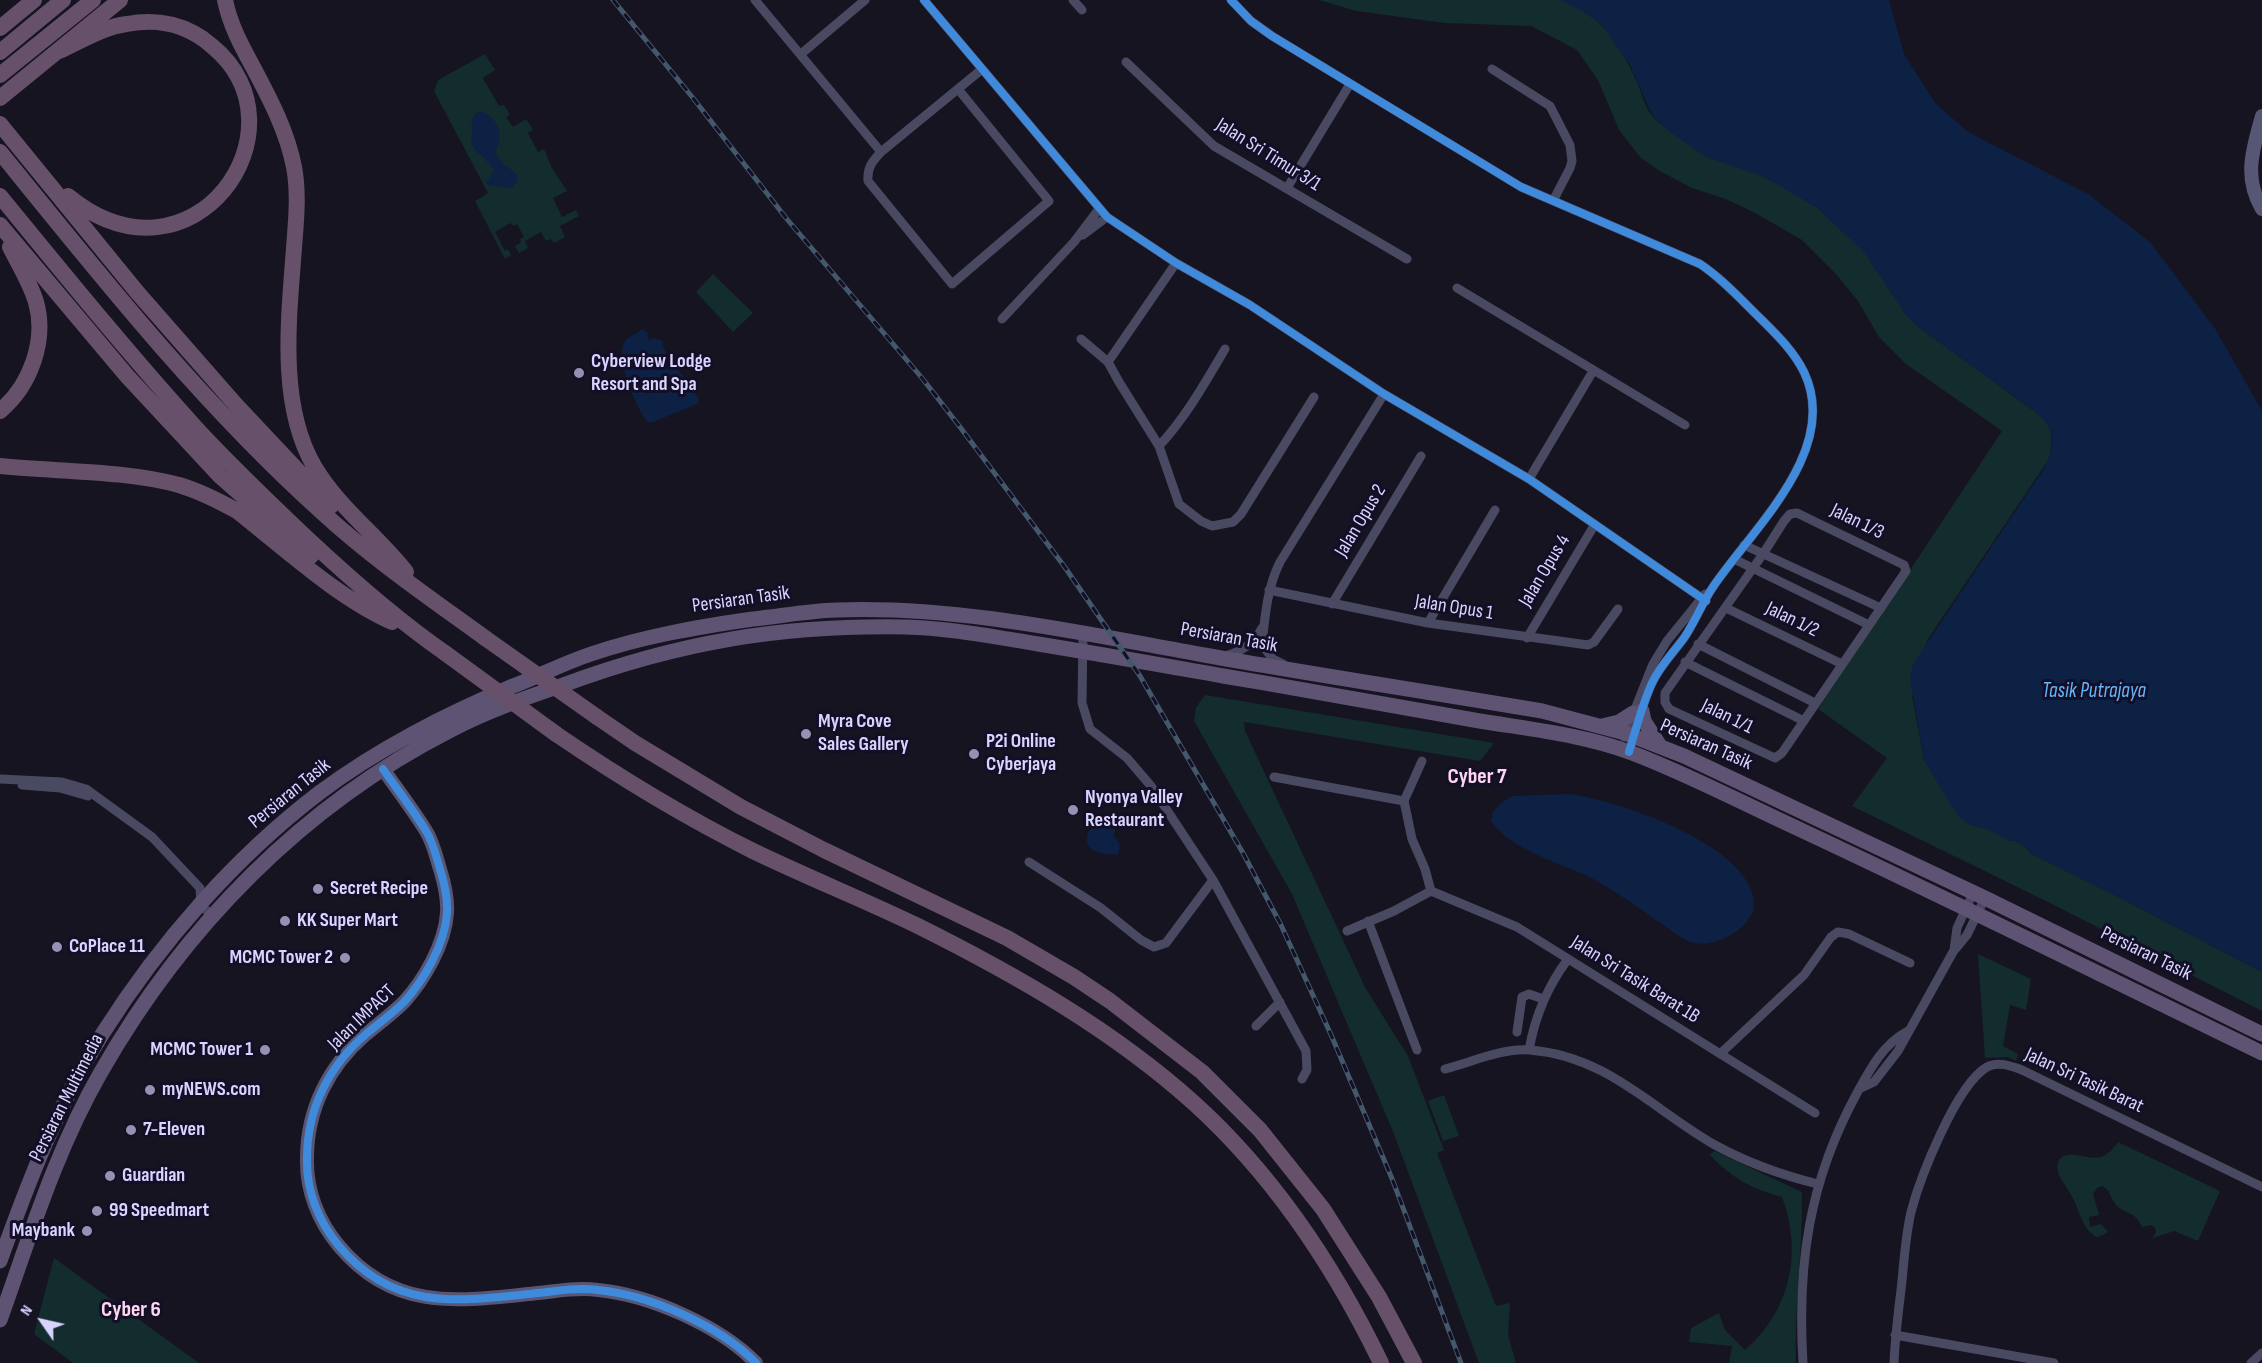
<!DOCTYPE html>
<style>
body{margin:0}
#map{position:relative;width:2262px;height:1363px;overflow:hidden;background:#161421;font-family:"Sofia Sans Condensed",sans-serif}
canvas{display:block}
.north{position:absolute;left:12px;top:1291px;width:60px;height:60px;-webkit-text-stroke:4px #130f26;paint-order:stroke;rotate:304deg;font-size:16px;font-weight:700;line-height:24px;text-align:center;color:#d9d4ff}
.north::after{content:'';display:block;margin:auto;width:21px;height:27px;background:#d9d4ff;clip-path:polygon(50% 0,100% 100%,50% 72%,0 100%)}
</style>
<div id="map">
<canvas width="2262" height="1363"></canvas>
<div class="north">N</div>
</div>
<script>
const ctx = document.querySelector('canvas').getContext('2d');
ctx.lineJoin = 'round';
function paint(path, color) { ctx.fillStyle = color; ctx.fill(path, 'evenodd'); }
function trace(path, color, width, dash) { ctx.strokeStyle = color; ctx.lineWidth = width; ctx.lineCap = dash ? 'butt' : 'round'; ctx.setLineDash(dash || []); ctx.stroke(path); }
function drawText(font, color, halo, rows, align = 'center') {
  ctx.font = font + ' "Sofia Sans Condensed",sans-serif'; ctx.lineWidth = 6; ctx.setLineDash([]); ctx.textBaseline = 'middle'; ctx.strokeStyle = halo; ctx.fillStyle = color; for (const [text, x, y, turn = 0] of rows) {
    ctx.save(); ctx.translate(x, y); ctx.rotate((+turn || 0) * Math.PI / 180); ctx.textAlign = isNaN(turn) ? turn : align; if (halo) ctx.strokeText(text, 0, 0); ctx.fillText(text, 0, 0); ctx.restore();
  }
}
paint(new Path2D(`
 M1319,0H1560C1599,9 1623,50 1638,84C1642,95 1645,108 1653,117C1667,131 1686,139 1703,148C1741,167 1781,182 1816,207C1834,220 1853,237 1866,254C1883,277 1896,304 1916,325L2045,419C2053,433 2053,443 2049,459L1928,639L1912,696L1924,760L1970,825L1989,829L2008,840L2015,841L2028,849L2030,853L2111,893L2262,972V1011L2054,905L1852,806L1887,758L1818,709L2002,431L1906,364L1879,337L1858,301L1836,274L1802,240L1755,213L1726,199L1692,188L1658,170L1640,157L1619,130L1598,80L1577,50L1531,26L1445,23L1356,11Z
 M485,54L495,70L483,78L499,106L504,105L510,115L506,117L513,127L526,119L533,130L528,133L538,152L544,149L552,168L567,191L553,198L562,217L576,210L579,216L560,226L565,237L554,243L551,239L546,241L541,232L525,241L528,248L519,253L515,246L521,243L520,239L524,237L517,224L513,226L511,223L495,232L505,251L508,249L511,255L505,259L475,201L488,193L434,91L438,80Z
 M713,274L753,313L733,332L696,292Z
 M1205,695L1494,743L1480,761L1244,722L1245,731L1366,989L1408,1056L1444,1150L1437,1153L1496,1306L1510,1303L1508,1335L1516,1363H1479L1394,1134L1292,894L1194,721L1196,707Z
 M1978,954L2031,979L2026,1010L2010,1005L2003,1046L2018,1054L2016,1061L2008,1057L1985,1058Z
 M1444,1095L1459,1136L1443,1141L1428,1101Z
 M2118,1142L2220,1191L2198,1241L2174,1231L2153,1238L2156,1232L2155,1227L2151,1225L2142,1227C2134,1209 2126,1216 2116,1205C2110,1198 2111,1190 2102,1186L2097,1188L2093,1194L2099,1215L2089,1217L2090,1227L2101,1224L2108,1232L2101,1236L2096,1237C2080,1226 2080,1209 2070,1193C2065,1184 2052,1171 2060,1159C2068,1148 2089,1161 2101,1157C2108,1154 2114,1148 2118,1142Z
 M1714,1151L1802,1192C1803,1249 1794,1306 1796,1363H1729L1732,1346L1689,1342L1691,1328L1719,1313L1725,1330L1745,1350C1790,1311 1803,1253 1782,1197C1753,1190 1730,1177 1710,1155Z
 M54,1258L199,1363H73L34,1334Z`), '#132c2d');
paint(new Path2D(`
 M1560,0H1889L1904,54L1935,103L1968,132L2088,194L2150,242L2216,330L2262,411V972L2111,893L2030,853L2028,849L2015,841L2008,840L1989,829L1970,825L1958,816L1946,797L1924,760L1910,678L1913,664L2043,470C2057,445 2056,428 2033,410L1916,325L1906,315L1864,252L1817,208L1765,177L1706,157L1666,129L1652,115L1630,65L1601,24L1582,11Z
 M482,112C491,114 501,127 500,137C500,143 494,149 497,155C501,165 511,168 517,175V181L512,188L489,185L486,183L494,171C489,160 475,152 472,145C469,137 475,130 471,121L476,113Z
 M642,329L649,333L647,336L649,340L654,338L662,341C666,362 690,379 699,400L697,404L653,422H648C637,411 615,357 624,343C628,335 637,335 642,329Z
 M1570,794C1619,801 1725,838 1749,885C1753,893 1755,903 1753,911C1746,932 1709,951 1688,941C1679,937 1670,929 1662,924C1639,908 1617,892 1593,879C1562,863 1510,850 1491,821L1493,812L1500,804L1512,796Z
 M1112,824L1115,829L1114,836L1120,845L1118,854C1110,856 1094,853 1089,847C1086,842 1087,837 1088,832L1094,826Z`), '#0d2144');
trace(new Path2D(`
 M755,0L881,152
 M924,0L1107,217L1176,263L1250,305L1384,394L1529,479L1706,601
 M1073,0L1082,10
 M1231,0L1251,21L1272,36L1521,187L1700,264C1724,280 1743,302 1764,322C1779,337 1794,352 1804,372C1841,450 1753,528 1713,587C1702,603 1695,622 1684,638C1673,653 1660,666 1652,683C1642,705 1636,729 1629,752
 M801,54L865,0
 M1126,62L1214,146L1407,259
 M1492,69L1550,106L1570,145L1572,161L1570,168L1553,201
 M958,89L1049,201L952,284L868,181C867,167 872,162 881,152L981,70
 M1287,188L1350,84
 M1083,235L1107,217
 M1457,288L1685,425
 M1002,319L1074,242L1099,209
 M1081,339L1108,362L1119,382L1159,446L1179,504L1201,521L1212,526L1233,522L1241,514L1314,397
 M1108,362L1176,263
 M1159,446C1186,417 1205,383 1225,349
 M1529,479L1593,371
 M1797,513L1904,565L1906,571L1782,753L1775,758L1669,709L1665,702V693L1763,554L1784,521L1790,514Z
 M1744,545L1881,608
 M1734,559L1869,625
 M1269,590L1428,623L1588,645L1594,642L1618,609
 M1332,604L1421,456
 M1726,608L1842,664
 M1428,623L1495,510
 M1083,633L1082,703L1090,729L1127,758L1151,786L1213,880L1306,1051L1307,1070L1302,1079
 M1527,638L1595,524
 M1698,644L1815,703
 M1225,656C1242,651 1254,644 1262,628
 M1685,662L1804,721
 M1283,664L1273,659L1262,645C1265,616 1267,588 1280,562L1384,394
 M1624,737L1653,664L1667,641L1705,594
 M1422,761L1404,801L1412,839L1425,869L1431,891
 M1274,777L1404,801
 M0,779L62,782L86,789L152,837L200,888L201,905L212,916
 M22,785L60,788L88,796
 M1029,862L1101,908L1141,940L1154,947L1166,943L1213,880
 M1431,891L1517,927L1815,1113
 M1368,921L1417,1050
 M1347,931L1394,911L1431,891
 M1954,950L1957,928L1973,893
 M1256,1026L1280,1002
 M1517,1032L1522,997L1529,994L1543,999
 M1529,1050C1535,1016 1547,987 1568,959
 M1720,1054L1804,975L1831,937L1838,932L1849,934L1910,963
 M1445,1069C1472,1062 1502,1048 1530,1050C1607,1056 1652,1109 1715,1145C1748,1163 1781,1175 1818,1184
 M1859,1089L1874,1082L1898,1051L1953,952L1967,935L1985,898
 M1895,1335L2054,1363
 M1803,1363C1797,1264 1809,1181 1857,1093C1870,1069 1883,1044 1908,1031
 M1894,1363C1895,1338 1898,1314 1901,1290C1904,1264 1905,1238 1911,1212C1920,1178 1956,1085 1987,1067C1999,1061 2011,1066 2022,1070L2262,1187
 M2251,1363L2262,1353`), '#4a4962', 9);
trace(new Path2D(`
 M2262,116C2253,149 2243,177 2262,209
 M383,769C397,789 413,810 426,831C433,842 436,856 440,869C444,882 448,899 447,913C445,944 424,980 404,1002C392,1014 378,1024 365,1035C329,1066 307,1109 307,1158C306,1190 318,1221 339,1246C395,1313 461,1301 538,1293C558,1291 578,1287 598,1290C650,1295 720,1326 756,1363`), '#575674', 14);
trace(new Path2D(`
 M1642,711L1644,721L1660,746
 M1602,726L1619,722L1633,713
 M0,1261C28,1183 58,1104 103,1033C160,943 234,858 319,793C379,748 445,715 513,686C539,676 564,663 591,654C644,636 698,627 753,619C781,616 808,611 836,610C956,605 1086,634 1204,655C1316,675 1429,692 1542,711L1625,733L1684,756L1985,898L2262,1034
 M0,1320C30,1236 56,1150 101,1072C183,928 303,805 451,730C487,711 525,698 563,685C679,642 781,625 905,627C950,628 994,637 1038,644C1100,654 1161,665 1223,676C1307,690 1391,705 1474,720C1526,729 1582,734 1632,753C1690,775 1746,805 1803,831C1957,903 2109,979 2262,1053`), '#5e5373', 15);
trace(new Path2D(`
 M225,0C230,25 241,45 253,67C270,99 287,131 294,167C299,193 296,222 294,248C289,317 278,404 314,466C338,507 378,536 406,572
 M0,28L34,0
 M59,51C81,41 103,27 127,24C158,18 188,25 212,46C312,128 192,298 68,196
 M0,52L63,0
 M0,75L93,0
 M0,98L120,0
 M0,124L137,292L236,405L331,506
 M0,152C102,278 203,405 323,513C373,559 430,598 485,638
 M0,196C64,274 128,353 196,428C232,467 271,504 309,540C353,581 396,619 445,653
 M0,225L127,376L220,476L311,556
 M0,411C30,386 47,341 36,302C30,282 19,265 10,247
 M0,466C58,472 123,470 179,485C199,491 219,501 237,511C284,548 338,598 392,622
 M597,717L635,743L741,807L824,850L1007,938L1074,977L1110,1001L1202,1072L1260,1130L1323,1209L1379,1297L1414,1363
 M556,734C619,777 685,817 753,851C807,877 864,900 918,926C1016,975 1113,1030 1195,1104C1273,1175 1335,1268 1381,1363`), '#67516a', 16);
const rail = new Path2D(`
 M613,0L693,98L786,218L922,378L960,427L1064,566L1140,676L1243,853L1281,925L1332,1037L1393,1181L1461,1363`);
trace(rail, '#43596b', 5);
trace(rail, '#130f26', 3, [9]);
trace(new Path2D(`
 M485,638L597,717
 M445,653L556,734`), '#67516a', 16);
trace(new Path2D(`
 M924,0L1107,217L1176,263L1250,305L1384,394L1529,479L1706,601
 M1231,0L1251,21L1272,36L1521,187L1700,264C1724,280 1743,302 1764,322C1779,337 1794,352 1804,372C1841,450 1753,528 1713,587C1702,603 1695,622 1684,638C1673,653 1660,666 1652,683C1642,705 1636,729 1629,752
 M383,769C397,789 413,810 426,831C433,842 436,856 440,869C444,882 448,899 447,913C445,944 424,980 404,1002C392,1014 378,1024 365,1035C329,1066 307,1109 307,1158C306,1190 318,1221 339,1246C395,1313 461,1301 538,1293C558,1291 578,1287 598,1290C650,1295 720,1326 756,1363`), '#408adc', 8);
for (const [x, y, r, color] of [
 [579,373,6,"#9591b1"],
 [806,734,6,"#9591b1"],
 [974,754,6,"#9591b1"],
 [1073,810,6,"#9591b1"],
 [318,889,6,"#9591b1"],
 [285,921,6,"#9591b1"],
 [57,947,6,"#9591b1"],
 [345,958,6,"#9591b1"],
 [265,1050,6,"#9591b1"],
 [150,1090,6,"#9591b1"],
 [131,1130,6,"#9591b1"],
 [110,1176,6,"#9591b1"],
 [97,1211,6,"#9591b1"],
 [87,1231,6,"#9591b1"]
]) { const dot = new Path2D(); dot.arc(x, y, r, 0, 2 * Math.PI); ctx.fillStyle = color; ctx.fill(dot); trace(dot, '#130f26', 2); }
drawText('20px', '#d9d4ff', '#130f26', [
 ["Jalan Sri Timur 3/1",1268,155,32],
 ["Jalan Opus 2",1361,521,-59],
 ["Jalan 1/3",1857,522,26],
 ["Jalan Opus 4",1545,571,-59],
 ["Persiaran Tasik",741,600,-8],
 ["Jalan Opus 1",1454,608,9],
 ["Jalan 1/2",1792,620,26],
 ["Persiaran Tasik",1229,638,10],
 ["Jalan 1/1",1727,717,26],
 ["Persiaran Tasik",1706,745,24],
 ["Persiaran Tasik",290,794,-39],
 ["Persiaran Tasik",2146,954,26],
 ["Jalan Sri Tasik Barat 1B",1635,980,32],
 ["Jalan IMPACT",362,1018,-44],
 ["Jalan Sri Tasik Barat",2084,1081,25],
 ["Persiaran Multimedia",67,1098,-63]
]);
drawText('bold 20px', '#d9d4ff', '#130f26', [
 ["Cyberview Lodge",591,362],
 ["Resort and Spa",591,385],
 ["Myra Cove",818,722],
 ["Sales Gallery",818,745],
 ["P2i Online",986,742],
 ["Cyberjaya",986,765],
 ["Nyonya Valley",1085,798],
 ["Restaurant",1085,821],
 ["Secret Recipe",330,889],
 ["KK Super Mart",297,921],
 ["CoPlace 11",69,947],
 ["MCMC Tower 2",333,958,"right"],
 ["MCMC Tower 1",253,1050,"right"],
 ["myNEWS.com",162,1090],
 ["7-Eleven",143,1130],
 ["Guardian",122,1176],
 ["99 Speedmart",109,1211],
 ["Maybank",75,1231,"right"]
], 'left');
drawText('italic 21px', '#62b6ff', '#130f26', [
 ["Tasik Putrajaya",2094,692]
]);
drawText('bold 22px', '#ffd6f0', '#130f26', [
 ["Cyber 7",1477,777],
 ["Cyber 6",131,1310]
]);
</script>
